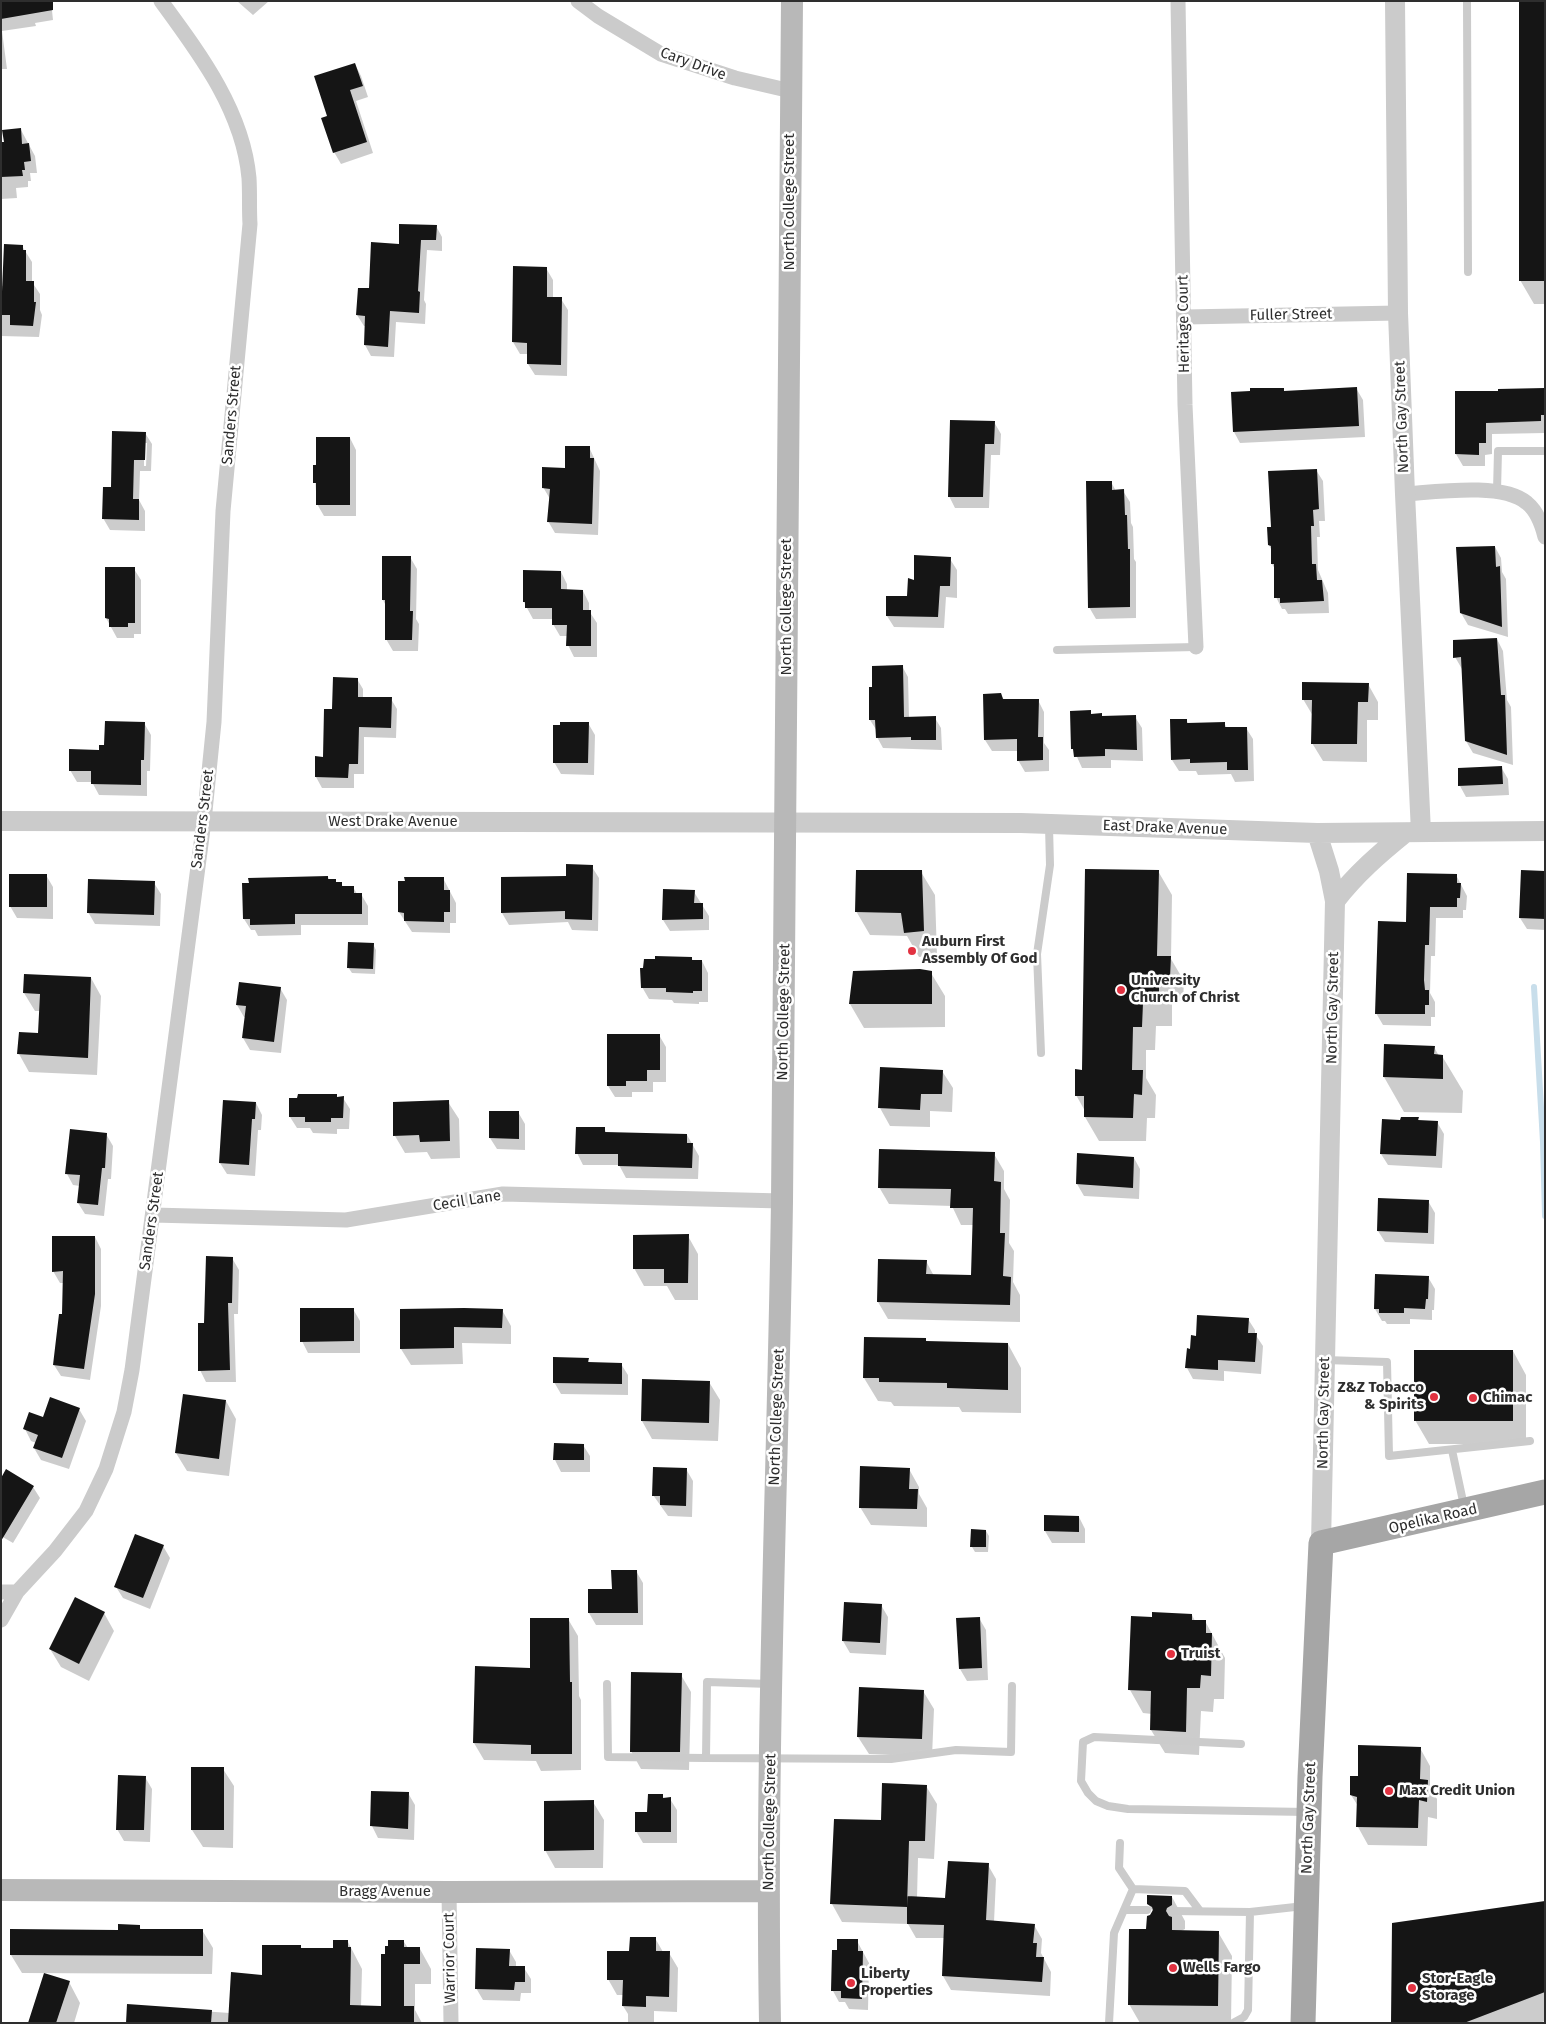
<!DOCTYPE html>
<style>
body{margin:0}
#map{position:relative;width:1546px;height:2024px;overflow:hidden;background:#fff;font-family:"Fira Sans",sans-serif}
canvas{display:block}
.frame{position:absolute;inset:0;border:2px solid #2e2e2e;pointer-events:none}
</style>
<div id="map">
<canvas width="1546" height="2024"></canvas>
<div class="frame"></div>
</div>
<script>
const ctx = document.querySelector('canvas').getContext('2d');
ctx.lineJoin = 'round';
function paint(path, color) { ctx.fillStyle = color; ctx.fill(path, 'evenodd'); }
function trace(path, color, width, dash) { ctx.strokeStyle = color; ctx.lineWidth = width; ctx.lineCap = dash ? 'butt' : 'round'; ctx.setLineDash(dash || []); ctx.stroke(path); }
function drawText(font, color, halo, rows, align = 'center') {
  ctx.font = font + ' "Fira Sans",sans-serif'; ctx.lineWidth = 5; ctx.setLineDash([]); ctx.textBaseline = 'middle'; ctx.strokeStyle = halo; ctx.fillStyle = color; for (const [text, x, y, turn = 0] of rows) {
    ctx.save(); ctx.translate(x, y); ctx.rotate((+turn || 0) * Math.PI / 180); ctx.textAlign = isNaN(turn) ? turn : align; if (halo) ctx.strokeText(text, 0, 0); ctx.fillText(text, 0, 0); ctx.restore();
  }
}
paint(new Path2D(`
 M1,1H51L53,20L35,23L36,26L2,31L7,69H1Z
 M237,1H269L253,15Z
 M1545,1V304H1534L1520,280Z
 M355,64L361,76L368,97L356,101L373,153L341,164L334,152L329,117Z
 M21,130L35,156L37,173H30L31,181H28V187L16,188L17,198L1,199V143H5Z
 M436,226L442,237V251L427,250L424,300L426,304L425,324L396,322L394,357L371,356L365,345L366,326H364L357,315L370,290L400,246Z
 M22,246L32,262V282L40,294V310L42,315L39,337L1,336V286H5Z
 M515,267L546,268L553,280V299H561L568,310L567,376L535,375L528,364L529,354H520L513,342Z
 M1356,388L1363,400L1365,437L1240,443L1234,432L1283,389L1285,392Z
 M1545,389V433L1492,434V454L1485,455V466H1463L1456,454L1457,392H1499Z
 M994,422L1001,434L1000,455H991L989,508H955L949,496Z
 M145,433L152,444L151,471H140L139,500L145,511V531L110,530L103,518L112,489ZM144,443H147L146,466H144Z
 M350,438L356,450V516H324L317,504L314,466Z
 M589,447L600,471L598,535L555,533L548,521L550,499L543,487L566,470Z
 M1316,470L1323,481L1325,521H1319L1320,537H1317L1318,570L1328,593L1329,613L1288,614L1285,609H1282L1276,597L1275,569L1272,564V551L1269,545L1272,529Z
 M1111,482L1116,491H1123L1130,502L1131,523L1133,527L1134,559L1136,562V618L1096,619L1089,607Z
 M1495,547L1501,558L1502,572L1506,579L1508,637L1468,625L1461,613Z
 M410,557L417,569L416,619L419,624L418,651H393L386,639V606L383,600Z
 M950,559L957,570V598L946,597L944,628L894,627L887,616L909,598L915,581Z
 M134,569L141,580V634H134V638H117L106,618Z
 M561,572L567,584V591H583L589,603V611L597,623V657H574L568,645V636H560L553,624V619H533L527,608L524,602Z
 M1497,639L1503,651L1507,700L1511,707L1513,765L1473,753L1466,741L1462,669L1455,657Z
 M902,666L908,677L909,718H935L941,728L942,750L883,748L877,737V731L870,720Z
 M357,679L363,689V698L391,699L397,709L396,738L364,737V774H354V788H322L316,777L317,758H324L333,710Z
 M1368,684L1378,702V720H1367V762L1323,761L1312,743L1313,716L1303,699Z
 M1001,694L1004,700H1038L1044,712V743L1049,750V771L1025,772L1018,760V751H992L985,740Z
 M1090,712L1092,715L1101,714L1103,717H1135L1142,728L1143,761L1111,760V768H1082L1073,748Z
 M1186,720L1189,724L1224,723L1227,728H1246L1253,739L1254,781L1235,782L1231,774L1198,775L1196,771H1179L1172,760Z
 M144,723L151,735L150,771H147V796L99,795L92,782H77L70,770Z
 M588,723L595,735L594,775L561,774L554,762Z
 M1501,767L1508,779L1509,795L1466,797L1460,786Z
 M592,867L599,878L598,931L572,930L568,922L509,925L502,913V878L567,877Z
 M1158,871L1172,895L1171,959L1184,981L1183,1001H1172V1026H1156L1155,1050H1146V1078L1156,1095L1155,1118H1147L1146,1141H1099L1085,1117V1111L1076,1095L1083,1071Z
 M921,872L935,895L937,955L919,957L907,936L870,935L856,911Z
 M1545,872V930L1527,929L1520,918Z
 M46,875L53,887V919L17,918L10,906Z
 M1456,875L1467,896L1466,910H1463V918H1436L1435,956H1431L1430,993L1435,1002V1017H1431V1026L1383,1025L1376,1013L1407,923Z
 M328,877L330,881L341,883L343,887H353L357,894H361L368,906V925H301V935L258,936L255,930H251L244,919Z
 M443,878L456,903V923H450V933L412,932L399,912V883Z
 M154,883L161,894L160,926L95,924L88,912Z
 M694,892L709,916V930L670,931L663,920Z
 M373,944L376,950L375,974L352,973L348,967Z
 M692,959L693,961H702L708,973V1002H699V1004L674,1003L672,1000L649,999L642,987L656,960Z
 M854,972L931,973L945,996V1027L864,1028L850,1004Z
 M91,978L101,996L97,1075L29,1072L19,1054L39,1034L40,1011H35L24,993Z
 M280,988L287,1000L281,1053L250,1050L243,1038L246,1017H244L237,1005Z
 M659,1035L666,1047V1082H653V1092H632V1097H615L608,1086Z
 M1434,1047L1439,1056H1442L1463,1091L1462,1113L1404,1112L1384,1077Z
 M942,1071L953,1088L952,1112L930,1111V1127L890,1126L880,1108Z
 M336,1096L338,1098H343L350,1109L349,1129H337V1134L313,1133L310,1128H297L290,1117Z
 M448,1102L459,1119L460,1158L431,1159L427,1152L405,1153L395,1136Z
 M256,1103L262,1115L261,1130H258L255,1176L227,1174L220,1163Z
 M518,1112L525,1124V1150L497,1149L490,1138Z
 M1418,1118L1420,1122H1437L1444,1134L1442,1168L1388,1165L1381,1154L1400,1121Z
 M604,1128L607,1134L687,1135L699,1156L698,1179L626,1178L619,1165H583L577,1153Z
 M106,1134L113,1146L111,1179H108L104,1216L85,1214L78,1203L80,1186L73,1185L67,1174Z
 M994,1154L1004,1171V1189L1010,1200L1009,1243L1014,1251L1013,1282L1020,1295V1322L888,1319L878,1302L926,1261L934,1276L972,1277L974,1225H961L952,1206L889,1204L879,1187Z
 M1134,1158L1140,1169L1139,1199L1084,1196L1077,1184Z
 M1428,1201L1435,1213L1434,1244L1385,1242L1378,1231Z
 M688,1236L698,1254V1300H675L667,1286H644L634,1268Z
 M95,1237L101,1249V1306L90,1380L61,1376L54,1365L63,1316L64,1283H60L53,1271Z
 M232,1258L239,1270L238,1314H234L236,1382H206L200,1370L206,1325Z
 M1428,1277L1435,1289L1434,1310H1432V1320L1410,1319V1324H1387L1385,1321H1382L1375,1309Z
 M353,1309L360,1321V1353H308L302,1341Z
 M401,1310H502L511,1326V1344L462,1343L463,1364L411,1365L401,1349Z
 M1248,1319L1255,1330V1334L1263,1346L1261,1374L1224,1371V1381L1193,1379L1187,1368L1191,1350L1197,1337Z
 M925,1339L927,1342L1008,1344L1021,1368V1413L962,1412L959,1407L894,1406L891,1402L878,1401L864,1378Z
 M1513,1351L1526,1375V1444H1429L1415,1420Z
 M588,1360L590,1363L621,1364L628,1375V1395L561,1394L554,1382Z
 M709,1382L720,1400L718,1441L652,1439L642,1421Z
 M226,1401L236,1419L229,1476L187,1471L176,1453Z
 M79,1409L86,1421L69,1469L41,1460L34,1448L36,1443L31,1441L25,1429L44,1419Z
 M583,1445L590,1456V1472H561L555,1460Z
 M686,1469L693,1481L692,1517L668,1516L653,1495Z
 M909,1469L919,1487V1494L927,1508V1527L871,1525L860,1507Z
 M33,1487L40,1498L13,1543L1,1536Z
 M1079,1517L1085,1529V1543H1052L1045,1531Z
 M986,1531L989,1536L988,1552H975L972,1547Z
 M163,1546L170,1558L150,1609L123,1598L116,1587Z
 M636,1571L643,1583V1625H596L589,1613V1590H613Z
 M845,1603L881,1605L888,1617L886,1655L850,1653L843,1641Z
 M104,1613L114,1631L89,1681L61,1667L50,1649Z
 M1192,1615L1195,1621H1205L1225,1658L1224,1699H1214L1213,1712L1201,1711L1199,1755L1165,1753L1151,1730L1152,1714L1143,1713L1130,1690L1153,1618Z
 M979,1618L986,1630L988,1680L967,1681L960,1669L958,1619Z
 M568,1619L578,1636L579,1696L581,1700V1770L541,1771L536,1761L484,1760L474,1743L477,1668L532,1669Z
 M681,1675L691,1692L689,1770L641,1769L631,1751Z
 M923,1691L934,1709L932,1757L869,1754L858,1737Z
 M1420,1748L1430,1766V1786L1437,1799V1819L1428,1817L1427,1846L1368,1845L1358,1827V1806L1351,1795L1359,1777Z
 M223,1769L234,1786L233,1848L203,1847L192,1830Z
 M145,1777L152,1789L150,1842L124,1841L117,1829Z
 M926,1786L937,1804L934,1859L918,1858L917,1898L947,1899L988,1865L996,1879L994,1922L1034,1925L1042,1939L1041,1953L1051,1972L1050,1996L951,1990L943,1976L945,1938H916L908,1924L842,1922L832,1904L882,1822Z
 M408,1793L415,1805L414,1840L378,1838L372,1826Z
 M662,1795L664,1799H670L677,1810V1843H643L636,1831Z
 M593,1802L604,1820L603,1868H555L545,1850Z
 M1172,1897L1185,1921V1929L1181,1931L1218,1932L1232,1956L1231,2023H1140L1129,2004L1153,1912L1148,1904Z
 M1545,1902V2021L1539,2023H1392Z
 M139,1926L141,1930H202L213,1948L212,1974L22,1973L11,1955Z
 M655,1938L663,1952L669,1953L678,1968L677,2012L654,2011V2023H628V2014L623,2006L624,1995H617L608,1979L631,1953Z
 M857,1941L869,1963L868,2010L849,2009L845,2002H839L833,1991L838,1951Z
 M348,1942L362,1969L361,2007H383L386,1956L404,1942L408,1948L420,1949L431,1969V1984H415V2010L422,2023H127L128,2006L230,2013L263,1976L300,1946L302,1949L334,1950Z
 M509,1950L516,1962V1967L524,1968L531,1979V1993H521L520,2001L483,2000L476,1988Z
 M69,1982L80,2003L74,2023H30Z`), '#0003');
trace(new Path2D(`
 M1534,987L1543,1142L1545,1216`), '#c8deeb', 6);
paint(new Path2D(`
 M1,1H53V10L1,19Z
 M1519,1H1545V281H1519Z
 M355,63L363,86L350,90L367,142L333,153L321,118L327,116L314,76Z
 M21,128L22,144L29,143L31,161L24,162L25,170H22L23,176L1,177V142H4L2,130Z
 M399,224L437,225L436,240H421L418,291L420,292L419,313L390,311L388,347L364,345L365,316L356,315L358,288H369L371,242L399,244Z
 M4,244L23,245V250H26V281H34V302H36L33,326L10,325V315H1Z
 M513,266L547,267V297H562L561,365L527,364V343L512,342Z
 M1357,387L1359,426L1233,432L1231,392L1250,391V388H1284V391Z
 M1545,388V415H1541V421L1486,423V443H1479V455L1455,454V391H1498V389Z
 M950,420L995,421L994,444H985L983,497H948Z
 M112,431L146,432L145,460H134L133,499H139V520L102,519L103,487H111Z
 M316,437H350V505H316V483H313V465H316Z
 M565,446H590V458H594L592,524L547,522L550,489L542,488V467L565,468Z
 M1317,469L1319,509L1313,510L1314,526H1311L1312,564H1316L1317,580H1322L1324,601L1280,603V598H1274V564H1271V546L1268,545L1267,527H1271L1268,471Z
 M1086,481H1112V490L1124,489L1125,515H1127L1128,549H1130V607L1088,608Z
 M1495,546L1496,567L1500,566L1502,627L1460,613L1456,547Z
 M914,555L951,557L950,586H940L938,617L886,616V596H907L908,578L914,580Z
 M382,556H411L410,611H413L412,640H385V600H382Z
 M105,567H135V623H128V627H109V619L105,618Z
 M523,570L561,571V589L583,590V610H591V646H566L567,625H552V608H525V602H523Z
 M1497,638L1501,695H1505L1507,755L1465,741L1461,657L1453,658V640Z
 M903,665L904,717L936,716V740H911V737L876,738L875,720H869V687H872V666Z
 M333,677L358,678V697H392L391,728L359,727L358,764H349L348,778L315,777V756L323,757L324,709H332Z
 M1302,682L1369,683L1368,702H1358L1357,744H1311L1312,700H1302Z
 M1001,693L1003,699H1039L1038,737H1043V760L1017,761V739L984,740L983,694Z
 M1091,710V714L1102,713V716L1136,715L1137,750L1105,749V756L1074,757L1073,749H1071L1070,711Z
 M1170,719H1187V723L1225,722V727H1247L1248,770H1227V762L1190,763V759L1171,760Z
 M105,721L145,722L144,760H141V785L91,784V771H69V749L99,750V745H104Z
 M560,722H589L588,763H553V725H560Z
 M1502,766L1503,784L1458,786V768Z
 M566,864L593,865L592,920L565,919V911L501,913V877L566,876Z
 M1085,869L1159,870L1157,956H1171L1170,978L1159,977V1003H1143L1142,1027H1133L1132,1070H1143L1142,1095L1134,1094L1133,1118L1084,1117V1096H1075V1069L1082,1070Z
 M856,870H922L924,931L904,933L901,913L855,912Z
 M1521,870L1545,871V919L1519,918Z
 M1407,873L1457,874V883H1461L1460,898H1457V907H1430L1429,945H1425L1424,980L1425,990H1429V1005H1425V1014H1375L1378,921L1406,922Z
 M9,874H47V907H9Z
 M328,876V879H336V882H342V886H354V893H362V914H295V924L250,925V919H243L242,883H249L248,878Z
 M404,877H444V890H450V912H444V922L404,921V913L398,912V881H405Z
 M88,879L155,881L154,915L87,913Z
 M663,889L695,890L694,903H703V919L662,920Z
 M348,942L374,943L373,969L347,968Z
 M655,956L692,957V960H702V991H693V993L666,992V988H641L640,968H643L644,959H655Z
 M920,969L932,971V1004H849L853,971Z
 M24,974L91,977L88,1058L17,1054L19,1032L38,1033L40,994L23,993Z
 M239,982L281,987L274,1042L242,1038L246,1006L236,1005Z
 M607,1034H660V1070H647V1081H626V1086H607Z
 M1384,1044L1435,1046L1434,1054L1443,1055V1079L1383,1077Z
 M880,1067L943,1070L942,1094H921L920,1110L878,1108Z
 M298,1094H337V1097L344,1096L343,1118H331V1122H305V1117H289V1098H297Z
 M223,1100L256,1102L255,1119H252L249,1165L219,1163Z
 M449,1100L450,1141L420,1142L419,1135L393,1136V1102Z
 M489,1111H519V1139L489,1138Z
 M1401,1117H1419L1418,1120L1438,1121L1436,1156L1380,1154L1382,1119L1400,1120Z
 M576,1127H605V1132L687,1134V1143H693L692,1168L618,1166V1154H575Z
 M70,1129L107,1133L105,1168H102L98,1205L77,1203L80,1175L65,1174Z
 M879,1149L995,1152L994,1181L1001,1182L1000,1233H1005L1003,1276L1011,1277L1010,1305L877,1302L878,1259L927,1260L926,1274L971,1275L973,1208H950L951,1189L878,1188Z
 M1077,1153L1134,1157L1133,1188L1076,1184Z
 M1378,1198L1429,1200L1428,1233L1377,1231Z
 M689,1234L688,1283H664V1269H633V1235Z
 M52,1236H95V1294L84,1369L53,1365L59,1314H62L63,1271L52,1272Z
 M206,1256L233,1257L232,1303H228L230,1370L198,1371V1323H204Z
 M1375,1274L1429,1276L1428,1299H1426L1425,1309L1404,1308V1313H1379V1309H1374Z
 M300,1308H354V1341L300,1342Z
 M464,1308L503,1309L502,1328L454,1327V1348L400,1349V1309Z
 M1197,1315L1249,1318L1248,1333H1257L1255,1362L1218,1360V1370L1185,1368L1187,1348L1190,1349L1191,1335L1196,1336Z
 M864,1337L926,1338V1341L1008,1343V1390L947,1388V1383L879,1382V1378H863Z
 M1414,1350H1513V1421H1414Z
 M553,1357L589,1358L588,1362L622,1363V1384L553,1383Z
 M642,1379L710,1381L709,1423L641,1421Z
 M183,1394L226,1400L219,1459L175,1453Z
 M50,1397L80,1408L62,1458L33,1448L38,1435L23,1429L29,1412L43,1417Z
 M554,1443L584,1444V1460H553Z
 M860,1466L910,1468L909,1489H918L917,1509L859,1508Z
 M653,1467L687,1468L686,1506L660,1505V1496H652Z
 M6,1469L34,1486L1,1541V1478Z
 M1044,1515L1079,1516V1532L1044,1531Z
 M971,1529L986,1530V1547H970Z
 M135,1534L164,1545L143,1598L114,1587Z
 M611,1570H637L638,1613H588V1589H612Z
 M75,1597L105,1612L79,1664L49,1649Z
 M844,1602L882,1604L880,1643L842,1641Z
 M1152,1612L1192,1614V1620H1206V1633H1212L1211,1676L1201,1675L1200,1688H1187L1186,1732L1150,1730L1151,1691L1128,1690L1131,1616L1152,1617Z
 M980,1617L982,1668L959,1669L956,1618Z
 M530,1618H569L570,1682H572V1754H531V1745L473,1743L475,1666L530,1668Z
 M631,1672L682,1673L680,1752H630Z
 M859,1687L924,1690L922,1739L857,1737Z
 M1358,1745L1421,1747L1420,1779L1428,1780L1427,1802L1419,1800L1418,1828L1356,1827L1357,1797L1350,1795V1776H1358Z
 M191,1767H224V1830H191Z
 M118,1775L146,1776L144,1830H116Z
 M882,1783L927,1785L925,1841H909L907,1907L830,1904L834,1819L881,1820Z
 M371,1791L409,1792L408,1829L370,1826Z
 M648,1794H663V1798L671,1797V1832H635V1812H647Z
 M594,1800V1850L544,1851V1801Z
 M948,1861L989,1863L986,1920L1035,1924L1033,1943H1037L1036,1957H1044L1042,1982L942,1976L944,1925L907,1924V1896L945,1898Z
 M1147,1895L1172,1896V1905L1167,1908L1166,1911L1169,1916L1172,1917V1930L1219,1931L1218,2006L1128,2005L1129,1929H1146L1147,1916L1150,1915L1153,1910L1152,1907L1147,1904Z
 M1545,1901V1992L1464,2023H1391L1392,1923Z
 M118,1924L140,1925V1929H203V1956L10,1955V1929L118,1930Z
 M630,1937H656V1951H670L669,1997L646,1996V2007L622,2006L623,1980H607V1951H629Z
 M837,1939H858V1951H863L862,1999L841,1998V1991H831L832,1950H837Z
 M333,1940H348V1947H351L350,2005L381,2006V1954H385V1946H388V1940H404V1947H420V1964H404V2006H414V2023H228L231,1972L262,1975V1945H301V1948H333Z
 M476,1948L510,1949L509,1966H525V1982H515L514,1990L475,1989Z
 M44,1973L70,1981L56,2023H28Z
 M127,2004L212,2010L211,2023H126Z`), '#151515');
trace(new Path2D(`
 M1467,1L1468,272
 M1497,491L1498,451H1545
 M1057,650L1196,647
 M1041,1053L1037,954L1050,865L1049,826
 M1325,1360L1387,1362L1389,1456L1530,1441
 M1452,1450L1464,1506
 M607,1684L608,1757L706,1758
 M770,1684L707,1682L706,1758L891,1759L956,1750L1011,1752L1012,1686
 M1241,1744L1094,1737L1083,1742L1081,1781L1088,1793L1096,1801L1108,1806L1128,1809L1307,1812
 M1120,1843L1119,1868L1133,1889
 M1133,1889L1185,1891L1200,1911
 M1124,1910H1147
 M1172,1911L1250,1912L1304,1906
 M1109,2023L1114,1933L1133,1889
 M1233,2023L1244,2017L1248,2010L1250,1912`), '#cbcbcb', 8);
trace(new Path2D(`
 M578,1L598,16L661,54L735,78L791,91
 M1178,1L1185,405L1196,647
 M1185,317L1398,313
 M1405,494C1435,492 1503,482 1527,503C1537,511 1542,525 1545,537
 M153,1215L346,1220L503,1194L782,1201
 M1,1592H17
 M1,1620L17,1592L55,1551L86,1511L106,1469L124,1412L132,1370L204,821L214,722L223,511L250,224C249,209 250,194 249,178C243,111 200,54 161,1
 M449,1892L451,2023`), '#cbcbcb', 15);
trace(new Path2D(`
 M1395,1L1398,313L1405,494L1421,832
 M1,821L1021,823L1317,833L1545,831
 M1317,833L1329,871L1335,901L1321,1543
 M1335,901C1356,874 1379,854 1405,833`), '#cbcbcb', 20);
trace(new Path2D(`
 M1,1890L449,1892L768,1891
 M770,2023C765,1749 778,1475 782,1201L792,1`), '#b8b8b8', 22);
trace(new Path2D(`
 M1303,2023L1310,1777L1321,1543L1545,1492`), '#a6a6a6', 25);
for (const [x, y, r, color] of [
 [912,951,5,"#e23241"],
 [1121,990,5,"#e23241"],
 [1434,1397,5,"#e23241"],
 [1473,1398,5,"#e23241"],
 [1171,1654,5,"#e23241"],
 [1389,1791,5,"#e23241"],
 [1173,1968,5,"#e23241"],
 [851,1983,5,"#e23241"],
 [1412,1988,5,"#e23241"]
]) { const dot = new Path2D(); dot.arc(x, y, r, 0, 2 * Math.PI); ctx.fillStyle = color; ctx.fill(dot); trace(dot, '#fff', 2); }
drawText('15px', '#2e2e2e', '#fff', [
 ["Cary Drive",693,64,20],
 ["North College Street",790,202,-90],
 ["Fuller Street",1291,315,-1],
 ["Heritage Court",1184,324,-91],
 ["Sanders Street",232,415,-85],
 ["North Gay Street",1402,417,-92],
 ["North College Street",787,607,-90],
 ["Sanders Street",203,819,-83],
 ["West Drake Avenue",393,822],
 ["East Drake Avenue",1165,828,2],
 ["North Gay Street",1333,1008,-89],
 ["North College Street",784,1012,-89],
 ["Cecil Lane",467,1201,-9],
 ["Sanders Street",152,1221,-82],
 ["North Gay Street",1324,1413,-89],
 ["North College Street",777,1417,-88],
 ["Opelika Road",1433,1519,-13],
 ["North Gay Street",1309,1818,-88],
 ["North College Street",770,1822,-89],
 ["Bragg Avenue",385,1892],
 ["Warrior Court",450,1958,-91]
]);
drawText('bold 15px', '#2e2e2e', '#fff', [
 ["Auburn First",922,942],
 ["Assembly Of God",922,959],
 ["University",1131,981],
 ["Church of Christ",1131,998],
 ["Z&Z Tobacco",1424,1388,"right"],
 ["& Spirits",1424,1405,"right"],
 ["Chimac",1483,1398],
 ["Truist",1181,1654],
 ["Max Credit Union",1399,1791],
 ["Wells Fargo",1183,1968],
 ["Liberty",861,1974],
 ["Properties",861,1991],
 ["Stor-Eagle",1422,1979],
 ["Storage",1422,1996]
], 'left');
</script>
